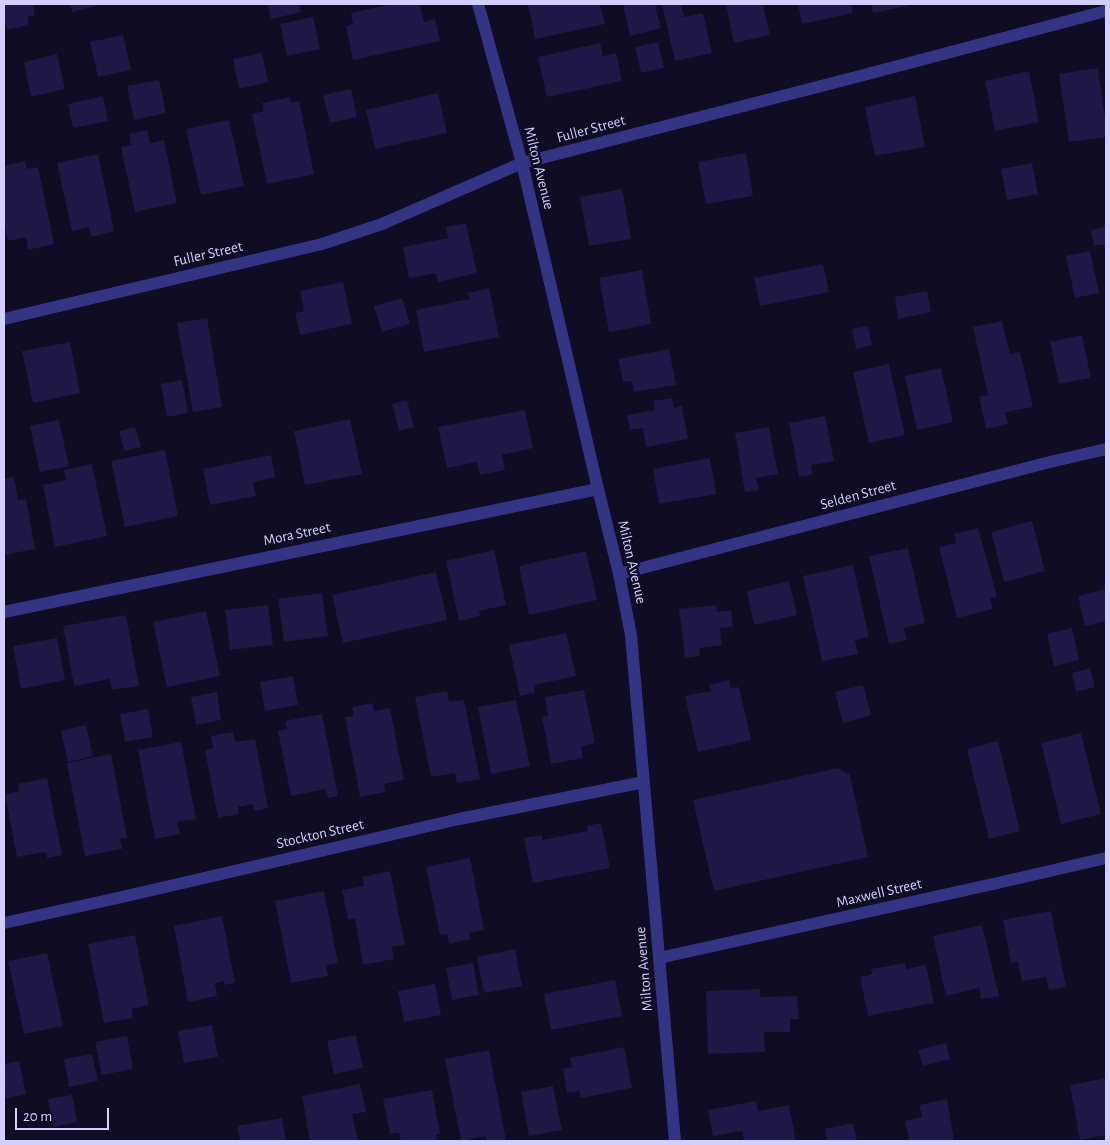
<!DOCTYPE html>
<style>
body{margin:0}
#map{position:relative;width:1110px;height:1145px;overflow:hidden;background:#0f0c23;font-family:"Alegreya Sans",sans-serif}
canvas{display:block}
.frame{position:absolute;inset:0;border:5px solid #d2ceff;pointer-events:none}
.scale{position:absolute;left:15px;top:1108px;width:94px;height:22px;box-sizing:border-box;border:2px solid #d2ceff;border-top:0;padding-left:6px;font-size:15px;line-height:18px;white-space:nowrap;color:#d2ceff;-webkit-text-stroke:4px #0f0c23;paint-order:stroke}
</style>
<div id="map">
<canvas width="1110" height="1145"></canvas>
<div class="frame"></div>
<div class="scale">20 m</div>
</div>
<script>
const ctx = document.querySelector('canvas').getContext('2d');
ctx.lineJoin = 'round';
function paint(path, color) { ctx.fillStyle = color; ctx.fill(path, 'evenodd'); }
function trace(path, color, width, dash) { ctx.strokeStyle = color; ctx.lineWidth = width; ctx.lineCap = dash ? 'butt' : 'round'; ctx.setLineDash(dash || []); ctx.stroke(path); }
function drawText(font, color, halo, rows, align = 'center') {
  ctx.font = font + ' "Alegreya Sans",sans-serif'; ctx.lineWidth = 5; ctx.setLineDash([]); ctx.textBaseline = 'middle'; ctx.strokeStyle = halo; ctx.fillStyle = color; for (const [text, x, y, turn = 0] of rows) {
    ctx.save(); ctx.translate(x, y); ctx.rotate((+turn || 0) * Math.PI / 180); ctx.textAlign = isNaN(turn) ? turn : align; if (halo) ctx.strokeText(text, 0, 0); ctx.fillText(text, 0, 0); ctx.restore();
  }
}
paint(new Path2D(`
 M4,4H33L35,15L27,17L29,25L7,30L5,21H4Z
 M70,4H96V6L72,12Z
 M268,4H299L301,12L271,19Z
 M392,4H420L424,22L435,19L440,41L353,60L346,26L353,24L351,13Z
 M528,4H600L605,24L535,39Z
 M623,4H655L661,28L630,36Z
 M662,4H681L684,17L703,13L712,53L675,61Z
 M726,4H763L770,35L734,43Z
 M798,4H851L853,13L802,24Z
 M871,4H912V5L873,13Z
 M313,17L320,49L287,56L280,24Z
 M123,35L131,70L98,77L90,42Z
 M658,42L664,68L641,73L635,47Z
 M600,43L603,56L616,53L622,81L547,97L538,57Z
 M262,53L268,82L239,89L233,59Z
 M57,54L65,89L31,97L24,62Z
 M1098,68L1106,125V137L1069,142L1059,74Z
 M1029,71L1039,122L995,131L985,81Z
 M159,80L166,113L134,120L127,86Z
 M351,89L357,117L330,123L323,95Z
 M438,93L447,133L375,149L366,110Z
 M103,96L108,121L73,128L68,104Z
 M915,96L925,147L875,156L865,107Z
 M290,97L291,103L299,101L314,174L267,184L252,114L264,111L262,103Z
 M229,120L244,186L201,195L186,129Z
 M147,130L150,143L164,140L177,203L135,212L121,147L131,145L129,134Z
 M746,153L753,196L706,204L698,162Z
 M98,154L114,231L91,237L89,227L72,231L57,163Z
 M25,161L27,169L38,167L54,244L28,250L26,237L8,241L4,222V166Z
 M1032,163L1038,194L1007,200L1001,169Z
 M622,189L631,239L589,246L580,197Z
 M466,223L477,273L438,282L436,273L409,278L403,247L448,238L446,227Z
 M1106,227V244L1094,246L1091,230Z
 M1090,251L1099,293L1075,298L1066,256Z
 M823,264L829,292L760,306L754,278Z
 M642,270L651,324L609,332L599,278Z
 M343,282L352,324L300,335L295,313L304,311L300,291Z
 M489,288L499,337L424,352L416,310L469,299L468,293Z
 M927,291L931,312L898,319L895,297Z
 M402,298L410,324L382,332L374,306Z
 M207,318L222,407L193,412L177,323Z
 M1002,321L1010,354L1020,352L1033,407L1005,412L1008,424L986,429L979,396L988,395L973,327Z
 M868,326L872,345L856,349L852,329Z
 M1082,335L1091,378L1059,384L1050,342Z
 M70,342L80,393L33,403L22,351Z
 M669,349L676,385L634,392L632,381L623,382L618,359Z
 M889,364L905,435L869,443L853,372Z
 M941,368L953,422L917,430L905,376Z
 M182,380L188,413L167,417L161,384Z
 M672,398L674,408L682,406L688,439L646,447L643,428L630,430L627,415L655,410L654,401Z
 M407,400L414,427L399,431L392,404Z
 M525,410L533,448L502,455L505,470L480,475L477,462L447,468L438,427Z
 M825,416L834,461L811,465L812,475L799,477L789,423Z
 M350,419L362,474L305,485L294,431Z
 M59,420L69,466L40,472L30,426Z
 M135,427L141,447L124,451L119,431Z
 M769,427L778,474L756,478L759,490L745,492L735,433Z
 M165,450L178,516L125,527L111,461Z
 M271,455L275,477L253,482L256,496L210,505L203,469Z
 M710,458L716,494L659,504L653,469Z
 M92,464L107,536L55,547L43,485L66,480L64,470Z
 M14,477L18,500L26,499L35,549L4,555V479Z
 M1032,521L1045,571L1004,582L991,532Z
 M978,528L997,597L990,598L993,609L957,618L939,547L956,543L954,534Z
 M908,548L925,623L904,628L907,640L889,644L869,556Z
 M494,550L506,605L479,611L480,616L459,621L446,561Z
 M586,551L597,600L529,615L519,566Z
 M853,565L869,637L855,640L858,654L822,661L803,576Z
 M436,572L447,620L343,643L332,595Z
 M789,581L797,615L754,625L747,591Z
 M1106,589V621L1085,626L1078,596Z
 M322,593L328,636L284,642L278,599Z
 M268,605L273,645L230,650L225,610Z
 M716,605L717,612L731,610L733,627L720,628L722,645L699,648L700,656L685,658L679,609Z
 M206,611L220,676L167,687L153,622Z
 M126,615L139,686L112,690L110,679L74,686L63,626Z
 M1072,628L1079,660L1054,666L1047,634Z
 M566,633L576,676L534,685L535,693L520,696L509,645Z
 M57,638L65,680L21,689L13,646Z
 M1090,668L1095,687L1076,692L1072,673Z
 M293,676L298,705L265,711L260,682Z
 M729,680L731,688L739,687L751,740L698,752L685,696L711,691L709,685Z
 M863,685L871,715L843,723L835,692Z
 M584,690L595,743L581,746L583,758L551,764L542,717L548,716L545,697Z
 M447,691L449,702L464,700L480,779L457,783L455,773L431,777L415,697Z
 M217,692L221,720L196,725L191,697Z
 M516,700L530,766L491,774L478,707Z
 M373,703L374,711L390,708L404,780L384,784L385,792L360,797L345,717L354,716L352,707Z
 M148,709L153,737L125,742L120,714Z
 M322,714L338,796L328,798L326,789L291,796L278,731L287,729L285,721Z
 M86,725L93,756L68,762L61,731Z
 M233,732L235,742L255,739L268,808L254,811L253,804L238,807L239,814L218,818L205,750L213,748L211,736Z
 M1081,733L1101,814L1061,824L1041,743Z
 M998,741L1020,831L989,839L967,749Z
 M181,742L196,819L177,822L180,834L155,839L138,750Z
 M111,754L127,838L120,839L122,849L85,856L67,763Z
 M838,768L850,775L868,857L714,891L693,800Z
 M47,778L62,855L47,858L46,852L17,857L5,795L19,791L18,784Z
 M601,823L610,868L533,883L524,838L542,835V840L588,831L587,826Z
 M470,858L484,930L469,933L471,939L449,944L447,934L440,935L426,867Z
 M390,871L405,945L392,947L394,959L363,965L355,918L348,920L342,890L364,886L362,877Z
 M324,891L338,963L326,965L328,976L291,983L275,901Z
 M1051,911L1066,987L1049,990L1046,977L1022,981L1018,962L1011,963L1003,920Z
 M222,916L235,983L224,985V981L215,983L217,996L188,1002L174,926Z
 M982,925L999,996L981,999L979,988L946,996L933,936Z
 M135,935L149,1005L131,1009L133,1018L104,1023L88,944Z
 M515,949L522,986L484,993L477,957Z
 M47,953L63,1026L24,1034L8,961Z
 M473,963L479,995L452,1000L446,968Z
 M905,963L906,969L926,965L934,1003L868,1016L860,977L872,974L871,969Z
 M615,980L622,1016L551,1030L544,994Z
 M435,984L441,1015L404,1022L398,991Z
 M760,989V997L797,996L799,1019H790V1032H764L765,1052L708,1054L706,991Z
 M212,1025L218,1057L184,1063L178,1031Z
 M356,1035L363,1068L334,1074L327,1041Z
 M127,1036L133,1069L102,1075L95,1042Z
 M946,1043L950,1059L923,1066L918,1050Z
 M624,1047L632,1088L581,1098L579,1091L567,1093L563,1069L572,1067L570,1058Z
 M489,1050L506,1141H487L486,1136L461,1141L445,1059Z
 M92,1054L98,1081L69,1087L64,1059Z
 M19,1061L26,1094L4,1099V1064Z
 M1106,1078V1135L1080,1140L1070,1085Z
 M360,1084L366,1112L352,1114L358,1141H310L302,1096Z
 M553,1086L562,1130L529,1136L521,1092Z
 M432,1090L440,1134L436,1135L437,1141H401L399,1133L390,1134L383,1099Z
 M72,1095L77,1122L54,1127L48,1099Z
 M947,1099L954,1141H909L905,1121L922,1117L919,1105Z
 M756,1101L758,1111L789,1105L796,1141H744L742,1131L713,1136L708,1110Z
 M282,1118L286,1141H240L237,1126Z
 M853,1123L857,1141H827L825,1129Z`), '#1f1745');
trace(new Path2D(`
 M4,319L322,244L382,224L522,163L860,76L1106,11
 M619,574L1046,463L1106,449
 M4,612L598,489
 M4,923L122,897L459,819L644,782
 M659,958L1002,882L1106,858`), '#343484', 12);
trace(new Path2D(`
 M478,4L522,163L598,489L619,574L631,635L675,1141`), '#343484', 12);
drawText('15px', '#d2ceff', '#0f0c23', [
 ["Fuller Street",591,129,-15],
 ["Milton Avenue",539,168,76],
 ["Fuller Street",208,254,-13],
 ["Selden Street",858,495,-15],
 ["Mora Street",297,534,-12],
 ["Milton Avenue",632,562,77],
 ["Stockton Street",320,834,-13],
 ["Maxwell Street",879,893,-13],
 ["Milton Avenue",644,969,-95]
]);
</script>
